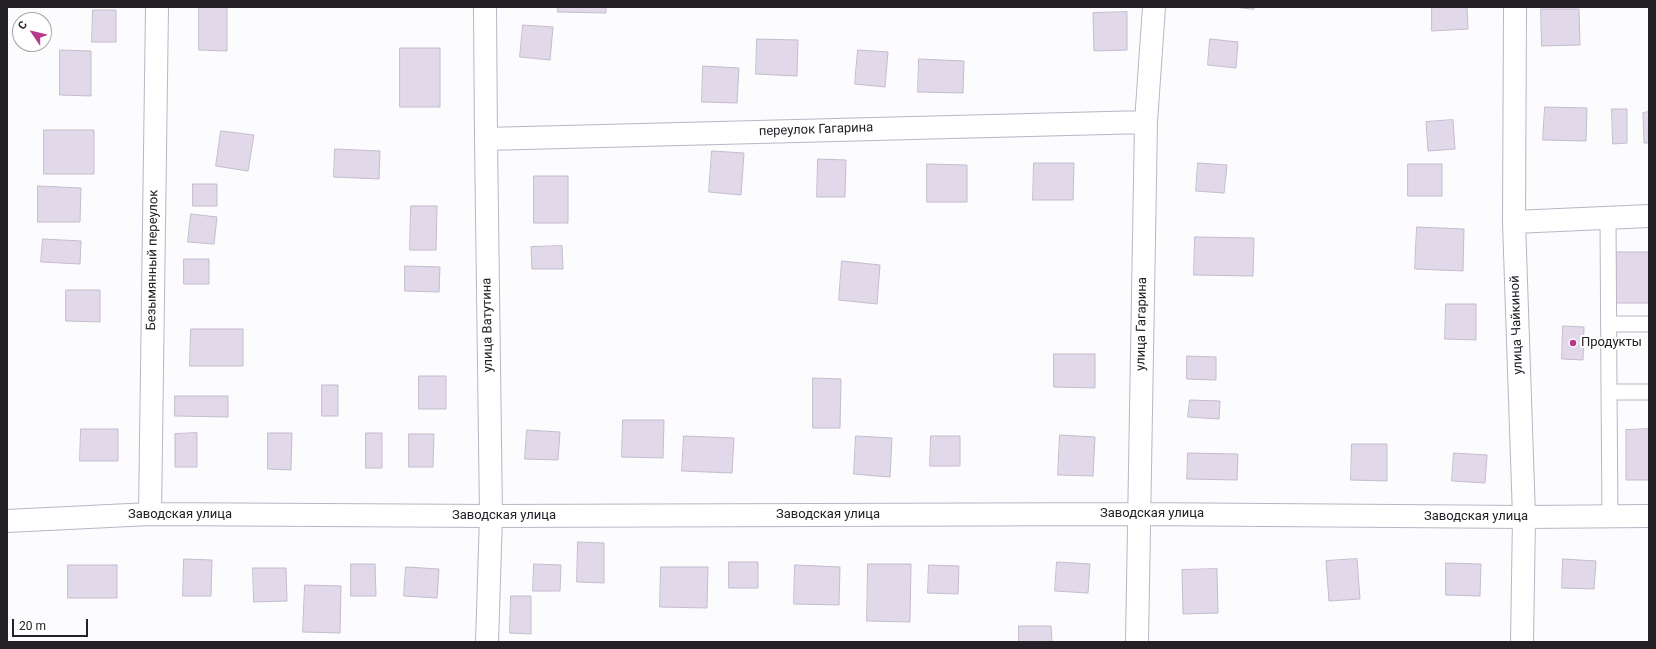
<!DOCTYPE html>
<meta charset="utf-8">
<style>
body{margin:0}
#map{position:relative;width:1656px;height:649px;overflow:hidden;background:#fcfbfe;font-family:Roboto,sans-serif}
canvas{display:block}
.frame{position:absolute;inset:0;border:8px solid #232026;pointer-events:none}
.north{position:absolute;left:12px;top:12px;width:40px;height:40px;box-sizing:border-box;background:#fff;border:1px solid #a7a6a8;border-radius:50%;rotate:305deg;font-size:11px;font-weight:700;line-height:16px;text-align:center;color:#232026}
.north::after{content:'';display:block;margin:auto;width:14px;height:18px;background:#b63a8b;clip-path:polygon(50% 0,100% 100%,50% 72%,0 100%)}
.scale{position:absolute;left:12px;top:619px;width:76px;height:18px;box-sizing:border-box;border:2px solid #232026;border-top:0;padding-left:5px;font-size:12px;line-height:14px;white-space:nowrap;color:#232026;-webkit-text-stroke:3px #fff;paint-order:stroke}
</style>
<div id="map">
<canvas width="1656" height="649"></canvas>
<div class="frame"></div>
<div class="north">С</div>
<div class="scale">20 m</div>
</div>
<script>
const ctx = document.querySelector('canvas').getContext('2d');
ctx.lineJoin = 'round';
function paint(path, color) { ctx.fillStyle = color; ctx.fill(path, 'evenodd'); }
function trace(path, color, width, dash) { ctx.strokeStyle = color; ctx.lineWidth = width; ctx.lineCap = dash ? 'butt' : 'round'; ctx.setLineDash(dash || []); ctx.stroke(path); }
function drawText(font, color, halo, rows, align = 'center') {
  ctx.font = font + ' Roboto,sans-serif'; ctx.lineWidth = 4; ctx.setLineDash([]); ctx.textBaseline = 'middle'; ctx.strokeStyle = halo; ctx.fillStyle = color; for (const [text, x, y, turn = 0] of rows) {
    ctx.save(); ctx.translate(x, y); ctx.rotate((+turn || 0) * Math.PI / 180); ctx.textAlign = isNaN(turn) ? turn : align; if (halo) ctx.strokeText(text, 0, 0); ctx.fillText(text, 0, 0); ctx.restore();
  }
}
const building = new Path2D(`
 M199,7H227V51L199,50Z
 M558,7H606V13L558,12Z
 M1234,7H1254V9Z
 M1432,7H1467L1468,29L1432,31Z
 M1541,9H1579L1580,45L1542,46Z
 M93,10H116V42H92Z
 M1127,12V50L1094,51L1093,13Z
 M523,25L553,27L550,60L520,57Z
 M757,39L798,40L797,76L756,74Z
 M1210,39L1238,42L1236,68L1208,65Z
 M400,48H440V107H400Z
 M60,50L91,51V96L60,95Z
 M858,50L888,52L885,87L855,84Z
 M919,59L964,61L963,93L918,92Z
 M703,66L739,68L737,103L702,102Z
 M1545,107L1587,108L1586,141L1543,140Z
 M1612,109H1627V143L1613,144Z
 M1649,112V143H1644L1643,113Z
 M1453,120L1455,149L1428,151L1426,122Z
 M44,130H94V174H44Z
 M221,131L254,135L248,171L216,166Z
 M335,149L380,151L379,179L334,177Z
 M712,151L744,153L741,195L709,192Z
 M818,159L846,160L845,197H817Z
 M1034,163H1074L1073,200H1033Z
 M1198,163L1227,165L1224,193L1196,191Z
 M927,164L967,165V202H927Z
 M1408,164H1442V196H1408Z
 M534,176H568V223H534Z
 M193,184H217V206H193Z
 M38,186L81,188L80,222H38Z
 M411,206H437L436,250H410Z
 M191,214L217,217L214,244L188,242Z
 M1417,227L1464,229L1463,271L1415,269Z
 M1195,237L1254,238L1253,276L1194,275Z
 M43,239L81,241L80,264L41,262Z
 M562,246L563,269H532L531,247Z
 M1616,252H1649V303H1616Z
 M184,259H209V284H184Z
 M842,261L880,265L877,304L839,300Z
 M405,266L440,267L439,292L405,291Z
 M66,290H100V322L66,321Z
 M1446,304H1476V340L1445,339Z
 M1563,326L1584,327L1583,360L1562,359Z
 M191,329H243V366H190Z
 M1054,354H1095V388L1054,387Z
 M1187,356L1216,357V380L1187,379Z
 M419,376H446V409H419Z
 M813,378L841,379L840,428H813Z
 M322,385H338V416H322Z
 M175,396H228V417L175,416Z
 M1190,400L1220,401L1219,419L1188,417Z
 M623,420H664L663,458L622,457Z
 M81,429H118V461H80Z
 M1649,429V480H1626V430Z
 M527,430L560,432L558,460L525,459Z
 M197,433V467H175V434Z
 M268,433H292L291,470L268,469Z
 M366,433H382V468H366Z
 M409,434H434L433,467H409Z
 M1060,435L1095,437L1093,476L1058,475Z
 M684,436L734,438L732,473L682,471Z
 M856,436L892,438L890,477L854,474Z
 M931,436H960V466H930Z
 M1352,444H1387V481L1351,480Z
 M1188,453L1238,454L1237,480L1187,479Z
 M1454,453L1487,455L1485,483L1452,481Z
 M578,542L604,543V583L577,582Z
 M184,559L212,560L211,596H183Z
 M1357,559L1360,599L1329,601L1326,561Z
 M1563,559L1596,561L1594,589L1562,588Z
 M729,562H758V588H729Z
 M1057,562L1090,564L1088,593L1055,591Z
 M1446,563L1481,564L1480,596L1446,595Z
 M351,564H375L376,596H351Z
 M534,564L561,565L560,591H533Z
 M868,564H911L910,622L867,621Z
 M68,565H117V598H68Z
 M795,565L840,567L839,605L794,604Z
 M929,565L959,566L958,594L928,593Z
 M406,567L439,569L437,598L404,596Z
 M661,567H708L707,608L660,607Z
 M253,568H286L287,601L254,602Z
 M1217,569L1218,613L1183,614L1182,570Z
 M305,585L341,586L340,633L303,632Z
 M511,596H531V634L510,633Z
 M1019,626H1051L1052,642H1019Z`);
paint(building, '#e1d9ea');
trace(building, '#c4bccd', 1);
const service = new Path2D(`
 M1608,218L1609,392
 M1609,324H1649
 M1610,517L1609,392H1649`);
const minor = new Path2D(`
 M485,7L486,139L491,516L487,642
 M1515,7L1514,222L1524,517L1522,642
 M486,139L1146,122
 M1514,222L1649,216
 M150,514L157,7
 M7,521L150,514L491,516L1139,514L1524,517L1649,516
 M1137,642L1146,122L1154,7`);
trace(service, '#bcb4c5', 17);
trace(minor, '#bcb4c5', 24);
trace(service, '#fff', 15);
trace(minor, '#fff', 22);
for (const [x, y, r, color] of [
 [1573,343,4,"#b63a8b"]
]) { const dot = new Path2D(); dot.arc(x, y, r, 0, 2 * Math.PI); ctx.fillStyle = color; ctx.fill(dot); trace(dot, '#fff', 1.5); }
drawText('13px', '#232026', '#fff', [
 ["переулок Гагарина",816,130,-2],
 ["Безымянный переулок",153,260,-89],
 ["улица Гагарина",1142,324,-89],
 ["улица Ватутина",488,325,-91],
 ["улица Чайкиной",1517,325,-92],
 ["Заводская улица",1152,514],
 ["Заводская улица",180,515],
 ["Заводская улица",828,515],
 ["Заводская улица",504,516],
 ["Заводская улица",1476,517]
]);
drawText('13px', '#232026', '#fff', [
 ["Продукты",1581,343]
], 'left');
</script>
